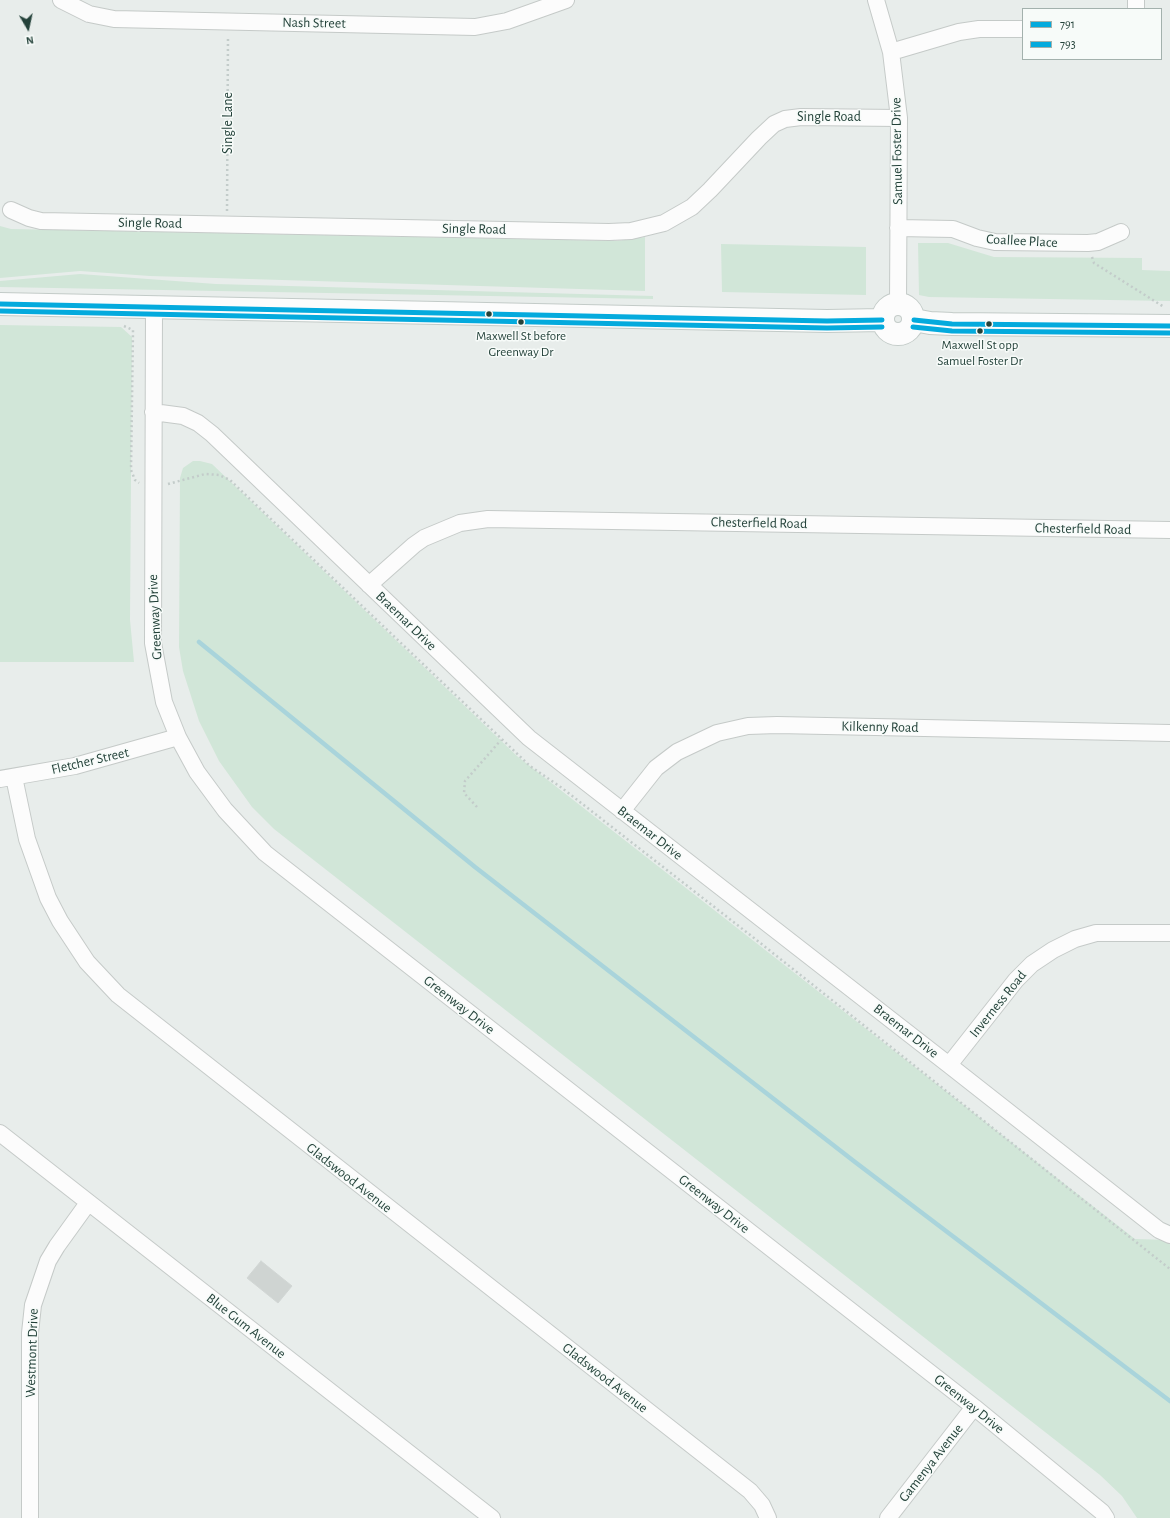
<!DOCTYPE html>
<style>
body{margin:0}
#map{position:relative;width:1170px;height:1518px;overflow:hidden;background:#e8edeb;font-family:"Alegreya Sans",sans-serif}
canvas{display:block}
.legend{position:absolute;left:1022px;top:8px;width:140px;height:52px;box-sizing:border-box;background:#f7fbf9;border:1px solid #a3b1ad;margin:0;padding:5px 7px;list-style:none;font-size:12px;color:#24423a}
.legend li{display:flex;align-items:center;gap:8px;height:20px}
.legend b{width:20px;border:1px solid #a3b1ad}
.north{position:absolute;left:8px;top:8px;width:40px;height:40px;-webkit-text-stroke:3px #f7fbf9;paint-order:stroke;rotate:171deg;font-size:11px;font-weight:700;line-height:16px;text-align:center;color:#24423a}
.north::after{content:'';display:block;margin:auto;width:14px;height:18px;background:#24423a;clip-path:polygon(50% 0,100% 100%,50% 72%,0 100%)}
</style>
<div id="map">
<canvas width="1170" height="1518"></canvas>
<ul class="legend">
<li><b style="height:5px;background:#04aadd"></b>791</li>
<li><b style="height:5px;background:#04aadd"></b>793</li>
</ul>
<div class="north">N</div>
</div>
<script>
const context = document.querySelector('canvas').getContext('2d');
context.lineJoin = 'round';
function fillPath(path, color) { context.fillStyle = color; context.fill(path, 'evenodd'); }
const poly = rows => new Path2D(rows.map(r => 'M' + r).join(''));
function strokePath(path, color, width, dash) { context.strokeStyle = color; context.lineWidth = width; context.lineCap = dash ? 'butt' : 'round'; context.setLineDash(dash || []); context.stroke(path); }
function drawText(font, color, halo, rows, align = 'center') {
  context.font = font + ' "Alegreya Sans",sans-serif'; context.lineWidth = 3; context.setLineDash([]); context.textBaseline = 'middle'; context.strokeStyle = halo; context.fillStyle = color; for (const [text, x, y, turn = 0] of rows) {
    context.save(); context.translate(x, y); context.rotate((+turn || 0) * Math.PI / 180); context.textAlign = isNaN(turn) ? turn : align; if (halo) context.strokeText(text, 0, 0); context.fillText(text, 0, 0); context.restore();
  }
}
fillPath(poly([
 [0,226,11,229,617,241,645,237,645,291,150,276,80,271,0,278],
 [918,243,948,243,994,257,1142,258,1142,270,1170,271,1170,301,929,297,919,295],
 [721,244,866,247,866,295,722,292],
 [80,274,216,284,653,296,653,299,0,287,0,281],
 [0,325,121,327,132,337,130,620,134,662,0,662],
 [193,461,200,461,212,464,517,756,1135,1239,1170,1240,1170,1518,1137,1518,1122,1496,1100,1475,274,829,252,807,219,761,199,721,183,671,179,647,180,478,183,468]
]), '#d1e6d8');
strokePath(poly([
 [199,642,475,867,855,1162,1170,1401]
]), '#a9d4db', 4.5);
const building = poly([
 [261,1261,292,1286,278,1303,247,1278,261,1261]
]);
fillPath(building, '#cfd4d2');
strokePath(building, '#d1d6d4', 1);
const minor = poly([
 [61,0,89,14,114,19,475,27,507,21,566,0],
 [876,0,891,52,899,118,898,304],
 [1136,9,1136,0],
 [891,52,959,32,979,29,1023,29],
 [11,210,29,218,41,221,609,232,631,231,664,223,692,207,710,190,759,138,774,124,785,119,801,117,899,118],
 [898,228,953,229,977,238,995,242,1088,243,1098,242,1121,232],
 [154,307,153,643,164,702,178,737,197,772,225,810,265,853,974,1407,1102,1512,1106,1518],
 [153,412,183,416,198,423,212,434,529,738,949,1065,1159,1230,1170,1235],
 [369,585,414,545,424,538,460,523,488,519,1170,530],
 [14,777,27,839,48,898,60,921,87,962,118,995,750,1491,762,1505,768,1518],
 [0,779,75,766,178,737],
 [622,811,656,768,677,752,717,733,748,726,777,725,1170,733],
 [949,1065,1016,980,1032,964,1053,950,1075,939,1096,933,1170,933],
 [0,1133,492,1518],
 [30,1518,30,1333,33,1305,48,1261,57,1246,88,1203],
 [888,1518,974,1407]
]);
const secondary = poly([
 '883 319a15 15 0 1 1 30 0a15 15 0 1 1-30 0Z',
 [0,304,827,321,882,320],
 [914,320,930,323,952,324,1170,326]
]);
strokePath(minor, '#c5cac8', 18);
strokePath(secondary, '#c3cbc8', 24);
strokePath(poly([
 [227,211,228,36],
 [1092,257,1094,263,1164,307],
 [124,326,133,330,131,470,135,480,139,483],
 [168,484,205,474,219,475,230,480,530,766,562,788,754,938,1170,1269],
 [477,807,464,793,465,781,501,740]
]), '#c3ccca', 2.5, [2, 3]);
strokePath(minor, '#fcfcfc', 16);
strokePath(secondary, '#fcfcfc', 22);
strokePath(poly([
 [0,304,827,321,882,320],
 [914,320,952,324,1170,326]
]), '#04aadd', 5);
strokePath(poly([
 [0,311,827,328,882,327],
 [913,327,952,331,1170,333]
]), '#04aadd', 5);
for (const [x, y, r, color] of [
 [489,314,3.5,"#24423a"],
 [521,322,3.5,"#24423a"],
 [989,324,3.5,"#24423a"],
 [980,331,3.5,"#24423a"]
]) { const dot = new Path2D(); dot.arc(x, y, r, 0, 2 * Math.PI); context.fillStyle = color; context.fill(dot); strokePath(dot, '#f7fbf9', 1.5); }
drawText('13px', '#24423a', '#f7fbf9', [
 ["Maxwell St before",521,336],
 ["Greenway Dr",521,352],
 ["Maxwell St opp",980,345],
 ["Samuel Foster Dr",980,361]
]);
drawText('14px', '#24423a', '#f7fbf9', [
 ["Nash Street",314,23,1],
 ["Single Road",829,117],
 ["Single Lane",228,123,-90],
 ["Samuel Foster Drive",897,151,-91],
 ["Single Road",150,223,1],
 ["Single Road",474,229,1],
 ["Coallee Place",1022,241,3],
 ["Chesterfield Road",759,523,1],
 ["Chesterfield Road",1083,529,1],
 ["Greenway Drive",155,617,-93],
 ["Braemar Drive",406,621,44],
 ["Kilkenny Road",880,727,1],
 ["Fletcher Street",90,761,-13],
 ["Braemar Drive",650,833,38],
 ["Inverness Road",998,1004,-51],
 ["Greenway Drive",459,1005,38],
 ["Braemar Drive",906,1031,38],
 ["Gladswood Avenue",349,1178,38],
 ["Greenway Drive",714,1204,38],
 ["Blue Gum Avenue",246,1326,38],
 ["Westmont Drive",32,1353,-88],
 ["Gladswood Avenue",605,1378,38],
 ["Greenway Drive",969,1404,39],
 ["Gamenya Avenue",931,1463,-52]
]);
</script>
